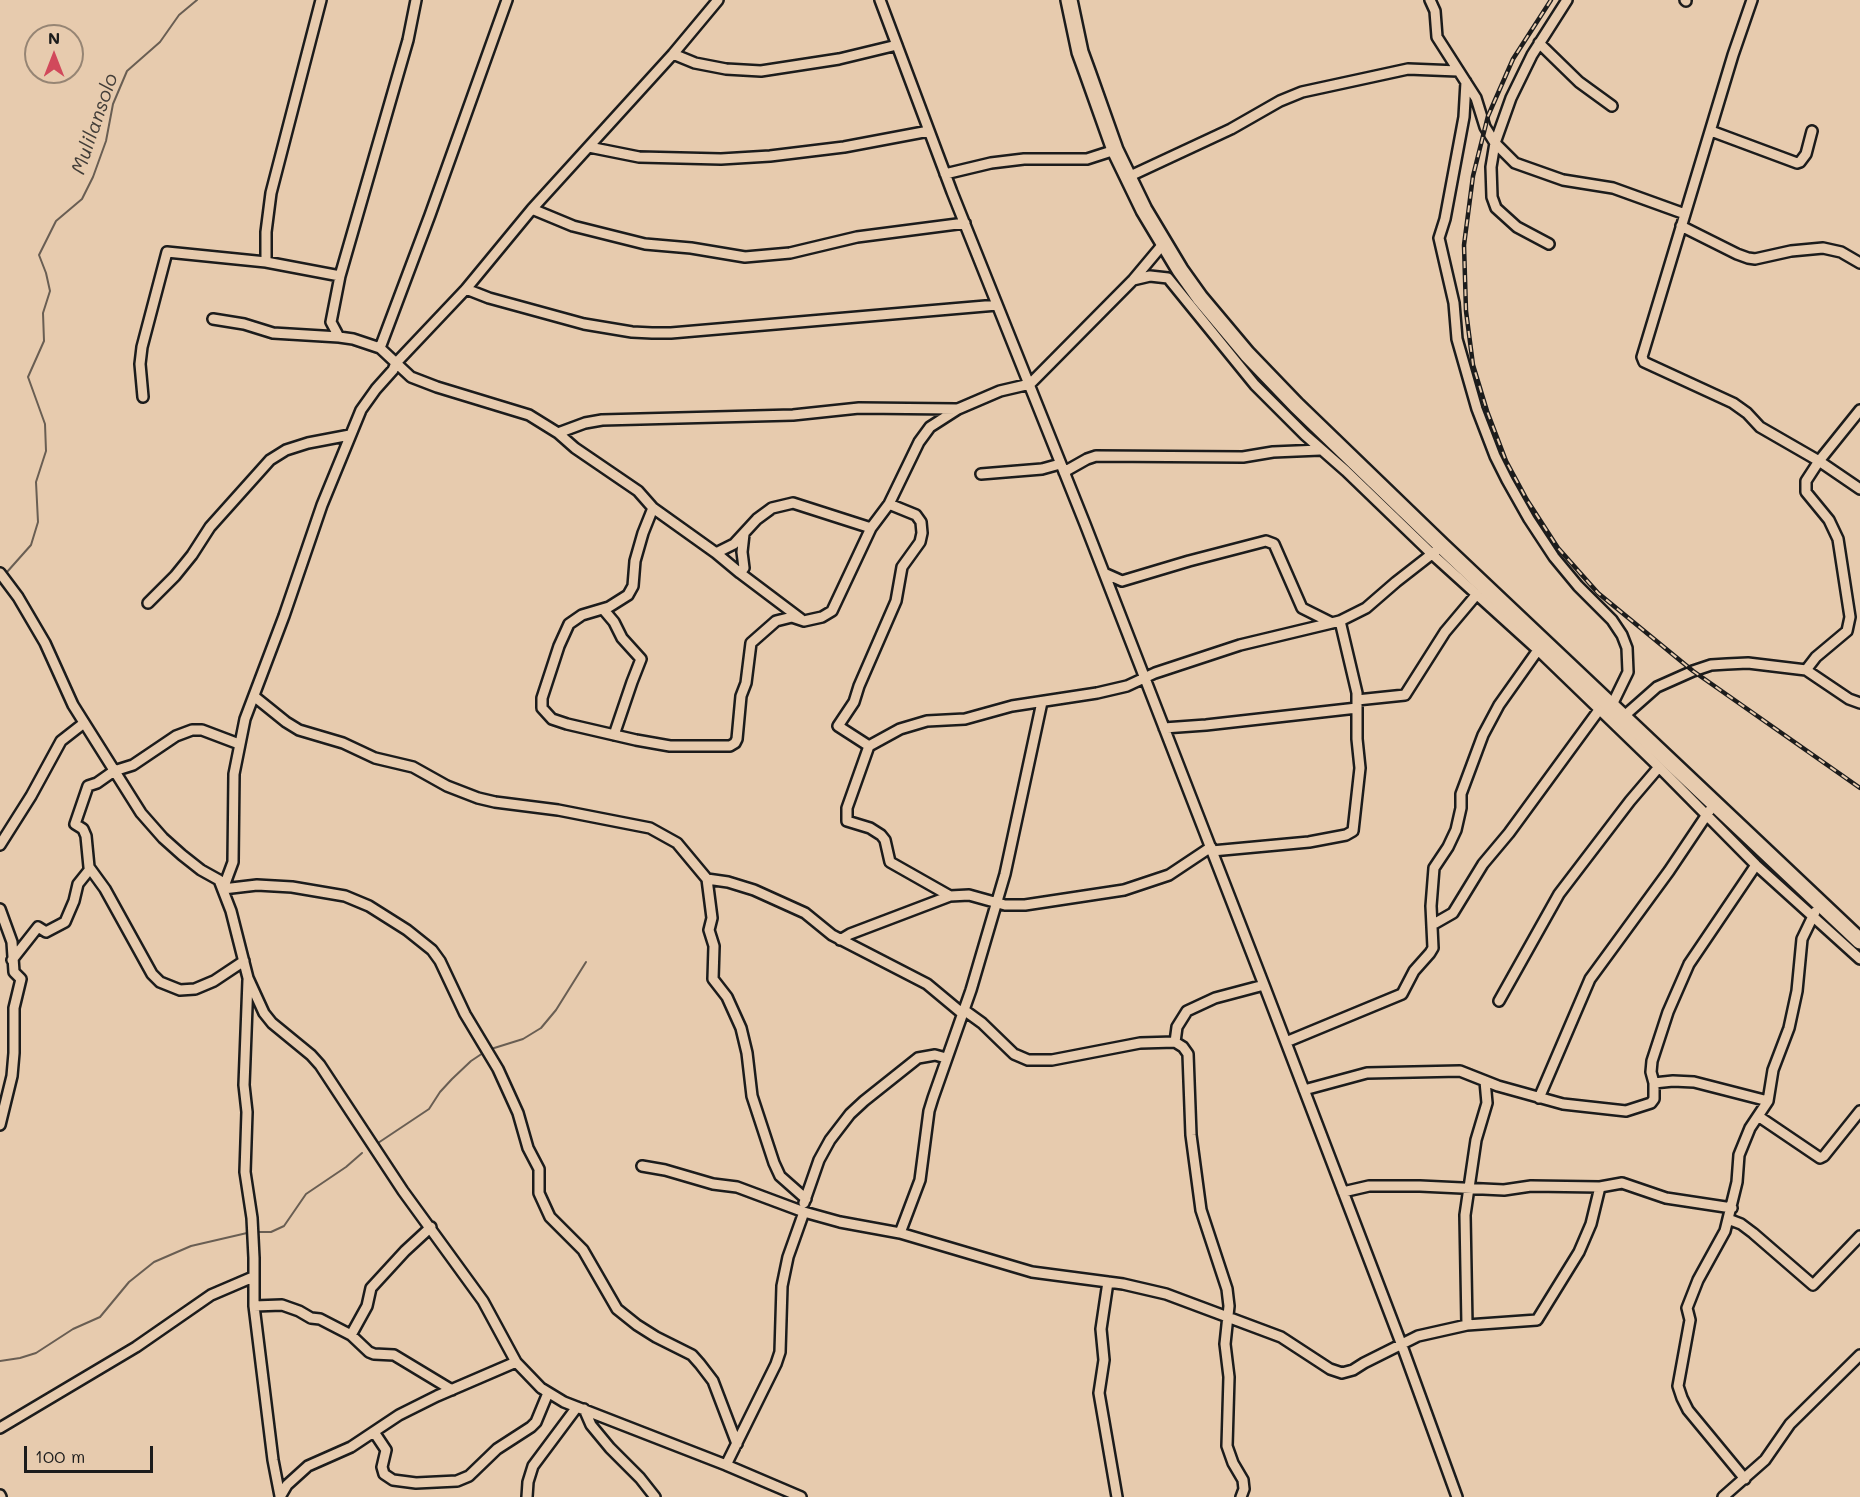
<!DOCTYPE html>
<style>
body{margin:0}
#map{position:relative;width:1860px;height:1497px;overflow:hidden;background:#e7cbae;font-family:Mali,sans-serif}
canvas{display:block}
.north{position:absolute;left:24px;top:24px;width:60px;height:60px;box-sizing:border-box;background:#e7cbae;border:2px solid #968574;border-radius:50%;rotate:0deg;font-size:16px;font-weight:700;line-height:24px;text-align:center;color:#1c1c1c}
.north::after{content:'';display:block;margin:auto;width:21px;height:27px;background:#d1495b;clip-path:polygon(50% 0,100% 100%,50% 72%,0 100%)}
.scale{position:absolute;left:24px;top:1446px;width:129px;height:27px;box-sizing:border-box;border:3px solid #1c1c1c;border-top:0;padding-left:8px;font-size:18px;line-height:21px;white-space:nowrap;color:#1c1c1c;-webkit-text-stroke:4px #e7cbae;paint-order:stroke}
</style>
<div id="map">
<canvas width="1860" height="1497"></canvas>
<div class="north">N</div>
<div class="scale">100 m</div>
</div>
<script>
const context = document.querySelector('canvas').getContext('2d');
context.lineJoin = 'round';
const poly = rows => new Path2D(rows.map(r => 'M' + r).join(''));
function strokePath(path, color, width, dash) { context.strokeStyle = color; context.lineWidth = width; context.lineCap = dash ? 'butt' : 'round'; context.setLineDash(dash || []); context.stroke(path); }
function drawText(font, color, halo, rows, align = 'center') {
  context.font = font + ' Mali,sans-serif'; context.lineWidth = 4.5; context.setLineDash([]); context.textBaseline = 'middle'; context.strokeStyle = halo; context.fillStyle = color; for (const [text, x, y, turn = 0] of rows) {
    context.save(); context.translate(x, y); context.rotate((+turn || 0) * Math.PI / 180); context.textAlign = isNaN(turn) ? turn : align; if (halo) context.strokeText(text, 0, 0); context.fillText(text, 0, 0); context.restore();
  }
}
strokePath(poly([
 [7,572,31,545,38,522,36,482,46,451,45,424,28,377,44,341,43,313,50,291,46,273,39,255,56,221,82,199,93,177,106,141,113,104,127,71,160,42,179,15,197,0],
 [491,1049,523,1039,541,1028,556,1010,586,962],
 [378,1143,429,1109,440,1092,452,1079,471,1061,483,1053],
 [257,1232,271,1232,284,1226,306,1194,346,1167,362,1153],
 [0,1361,20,1358,36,1353,73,1329,100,1317,129,1282,154,1262,191,1246,247,1233]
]), '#695e53', 2);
const street = poly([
 [880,0,952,192,1085,524,1264,985,1401,1343,1457,1497],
 [1430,0,1435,11,1437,37,1476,98,1485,127,1495,143,1515,163,1563,180,1613,188,1685,214],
 [1685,0,1686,1],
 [1752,0,1733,55,1642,357,1644,362,1733,403,1747,413,1760,427,1819,461,1806,481,1806,492,1829,520,1838,539,1850,617,1847,631,1816,657,1806,670],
 [1539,43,1579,82,1612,106],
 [673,54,695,63,726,69,761,71,839,59,897,45],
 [1466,82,1464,117,1445,219,1439,238,1454,303,1457,339,1477,409,1495,456,1507,480,1529,519,1554,557,1578,586,1612,620,1622,635,1627,648,1628,672,1611,707],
 [1711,131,1797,163,1800,162,1806,154,1812,131],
 [589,147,639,157,721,159,770,156,844,147,929,131],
 [945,174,991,163,1024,159,1087,159,1115,150],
 [1128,177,1231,129,1280,101,1302,92,1408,69,1458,71],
 [532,209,573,226,645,244,691,248,745,257,790,253,857,237,965,223],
 [1681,226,1737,254,1748,258,1755,259,1791,251,1823,248,1841,252,1860,263],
 [1549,244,1517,227,1496,208,1492,197,1491,167,1495,143,1511,98,1532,55,1567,0],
 [266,262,266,232,271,193,321,0],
 [340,276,408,40,416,0],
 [1133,280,1150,276,1168,278,1255,385,1305,435,1346,471,1432,554,1538,650,1659,767,1756,865,1860,959],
 [466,289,489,298,584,324,632,332,652,333,671,333,997,305],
 [213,319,244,324,273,333,339,337],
 [380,348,430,215,507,0],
 [143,397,140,364,142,347,167,252,266,262,340,276,331,322,339,337,353,339,380,348,411,377,437,387,529,415,558,433,585,423,602,420,793,415,859,408,956,409],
 [1860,410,1819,461,1860,489],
 [558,433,575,448,638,491,653,508,716,553,740,573,801,619],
 [1064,472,1087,459,1096,456,1243,457,1273,452,1320,450],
 [981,474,1042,469,1060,464],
 [653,508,643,533,635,561,633,586,628,595,609,607,582,615,569,624,559,646,542,698,542,708,552,719,567,724,636,740,670,746,730,746,735,743,737,739,741,696,746,683,751,643,776,621,792,617,804,621,822,617,832,611,871,528,889,504,919,442,930,427,958,409,1000,391,1030,384,1133,280,1164,243],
 [716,553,734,544,757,519,772,508,793,503,871,528],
 [0,573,18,597,45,643,73,705,141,813,163,838,182,855,201,870,219,880,231,911,248,978,264,1013,272,1023,311,1055,320,1065,403,1191,483,1301,516,1362,541,1388,564,1402,726,1465,801,1497],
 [740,573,744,568,742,552,744,534],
 [1104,573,1122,581,1189,561,1266,541,1274,544,1302,608,1332,623],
 [148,603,175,576,192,555,210,527,270,460,286,450,308,443,350,435],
 [603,609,614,622,622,638,641,659,632,682,614,735],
 [255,697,286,722,299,730,343,743,375,758,413,767,447,786,478,798,495,802,558,810,650,828,677,843,707,879,728,882,754,890,805,913,832,935,927,984,963,1014],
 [1357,700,1405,695,1445,632,1477,594],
 [1623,717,1657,687,1693,671,1711,665,1727,664,1748,663,1806,670,1849,699,1860,703],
 [1164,728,1206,725,1357,708],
 [239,744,202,730,192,730,176,736,133,765,114,771,97,783,88,786,75,824,83,829,86,836,89,867,105,889,152,974,160,982,180,990,195,989,214,981,244,961],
 [869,746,838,726,854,702,859,686,896,601,902,567,920,542,922,533,921,522,916,515,889,504],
 [0,845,31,796,61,741,84,723],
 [1212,851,1309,842,1346,835,1353,831,1360,768,1357,739,1357,693,1340,621],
 [1756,865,1689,964,1668,1012,1652,1061,1651,1072,1654,1083,1673,1081,1694,1082,1768,1101],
 [707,879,712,918,709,930,714,946,713,979,727,997,741,1028,747,1053,752,1096,774,1163,780,1176,806,1199],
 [223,889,233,862,234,774,245,719,284,616,322,505,361,410,376,389,393,370,396,363,466,289,532,209,673,54,718,0],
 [223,889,257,885,292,887,345,896,369,906,407,930,432,950,440,961,465,1014,498,1069,518,1113,528,1148,539,1169,539,1193,550,1217,583,1250,617,1309,637,1325,656,1337,692,1355,700,1364,713,1381,737,1444],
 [950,896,890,862,885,840,881,835,870,828,847,821,847,808,869,746,900,729,927,721,965,719,1012,706,1097,693,1127,686,1155,673,1240,645,1340,621,1366,608,1396,582,1437,550],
 [0,909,12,942,14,972,21,979,14,1008,14,1053,12,1076,0,1125],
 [1432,925,1453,913,1483,864,1509,833,1599,710],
 [840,940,850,934,950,896,969,895,1005,905,1025,905,1124,890,1169,875,1211,847],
 [12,960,38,927,46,932,65,922,74,901,78,884,90,869],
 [248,980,244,1085,247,1112,245,1172,252,1218,254,1258,254,1306,273,1460,280,1496],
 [1499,1001,1559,894,1630,801,1659,767],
 [964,1010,982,1023,1014,1054,1028,1060,1052,1060,1140,1043,1175,1042,1177,1027,1187,1011,1215,998,1264,985],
 [1175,1042,1183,1047,1188,1054,1191,1135,1201,1210,1227,1289,1229,1306,1225,1344,1229,1377,1227,1446,1233,1463,1243,1480,1244,1489,1241,1497],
 [1286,1042,1402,994,1414,971,1430,953,1433,948,1431,906,1434,868,1448,847,1456,830,1461,808,1461,794,1483,735,1499,705,1538,650],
 [1304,1090,1367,1073,1460,1071,1498,1086,1563,1104,1626,1111,1651,1103,1654,1099,1654,1083],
 [1539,1098,1590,979,1669,871,1710,810],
 [1758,1116,1820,1158,1824,1156,1860,1111],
 [642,1166,665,1170,713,1184,737,1187,804,1212,840,1222,900,1233,1032,1272,1123,1284,1166,1294,1281,1337,1330,1369,1342,1373,1353,1370,1364,1363,1418,1336,1467,1325,1537,1320,1579,1252,1591,1224,1600,1187],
 [1343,1192,1369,1186,1420,1186,1504,1190,1531,1186,1600,1187,1622,1183,1666,1198,1732,1208],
 [804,1203,819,1160,830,1140,850,1114,864,1101,918,1058,935,1055,946,1058],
 [1728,1219,1741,1224,1753,1233,1813,1285,1860,1236],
 [900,1233,920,1180,929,1111,933,1098,971,990,1005,874,1042,702],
 [1108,1282,1101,1329,1104,1360,1099,1393,1117,1497],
 [254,1306,282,1305,299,1311,311,1318,320,1319,351,1335,369,1352,374,1354,394,1355,452,1390],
 [1467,1325,1465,1215,1476,1140,1487,1103,1485,1081],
 [351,1335,367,1306,371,1288,405,1251,431,1227],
 [584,1409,591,1425,610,1448,640,1478,655,1497],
 [0,1428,136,1347,211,1295,253,1277],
 [374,1432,386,1450,382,1467,384,1474,393,1480,416,1483,457,1481,469,1476,497,1449,531,1427,536,1422,548,1393],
 [726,1465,776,1364,780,1352,782,1286,788,1257,804,1212],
 [1745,1479,1688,1410,1682,1398,1678,1386,1690,1320,1687,1308,1698,1280,1725,1231,1737,1182,1739,1155,1750,1128,1768,1101,1773,1070,1789,1028,1797,991,1802,939,1815,912],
 [0,1495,1,1497],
 [280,1497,287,1485,308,1466,351,1447,399,1415,437,1396,516,1362],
 [527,1497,528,1482,533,1466,577,1407],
 [1723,1497,1765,1460,1790,1424,1860,1355]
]);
const primary = poly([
 [1069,0,1080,52,1088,74,1115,150,1144,210,1180,270,1200,298,1247,354,1296,405,1442,546,1860,941]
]);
strokePath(street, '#1c1c1c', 14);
strokePath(primary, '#1c1c1c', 20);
strokePath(street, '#e7cbae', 9);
strokePath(primary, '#e7cbae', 15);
const rail = poly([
 [1551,0,1513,59,1488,116,1473,176,1464,245,1466,311,1473,365,1487,411,1506,461,1527,500,1558,548,1598,593,1693,671,1860,788]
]);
strokePath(rail, '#1c1c1c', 4.5);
strokePath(rail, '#e7cbae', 2, [7]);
drawText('italic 20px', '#423d38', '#e7cbae', [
 ["Mulilansolo",95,124,-71]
]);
</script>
